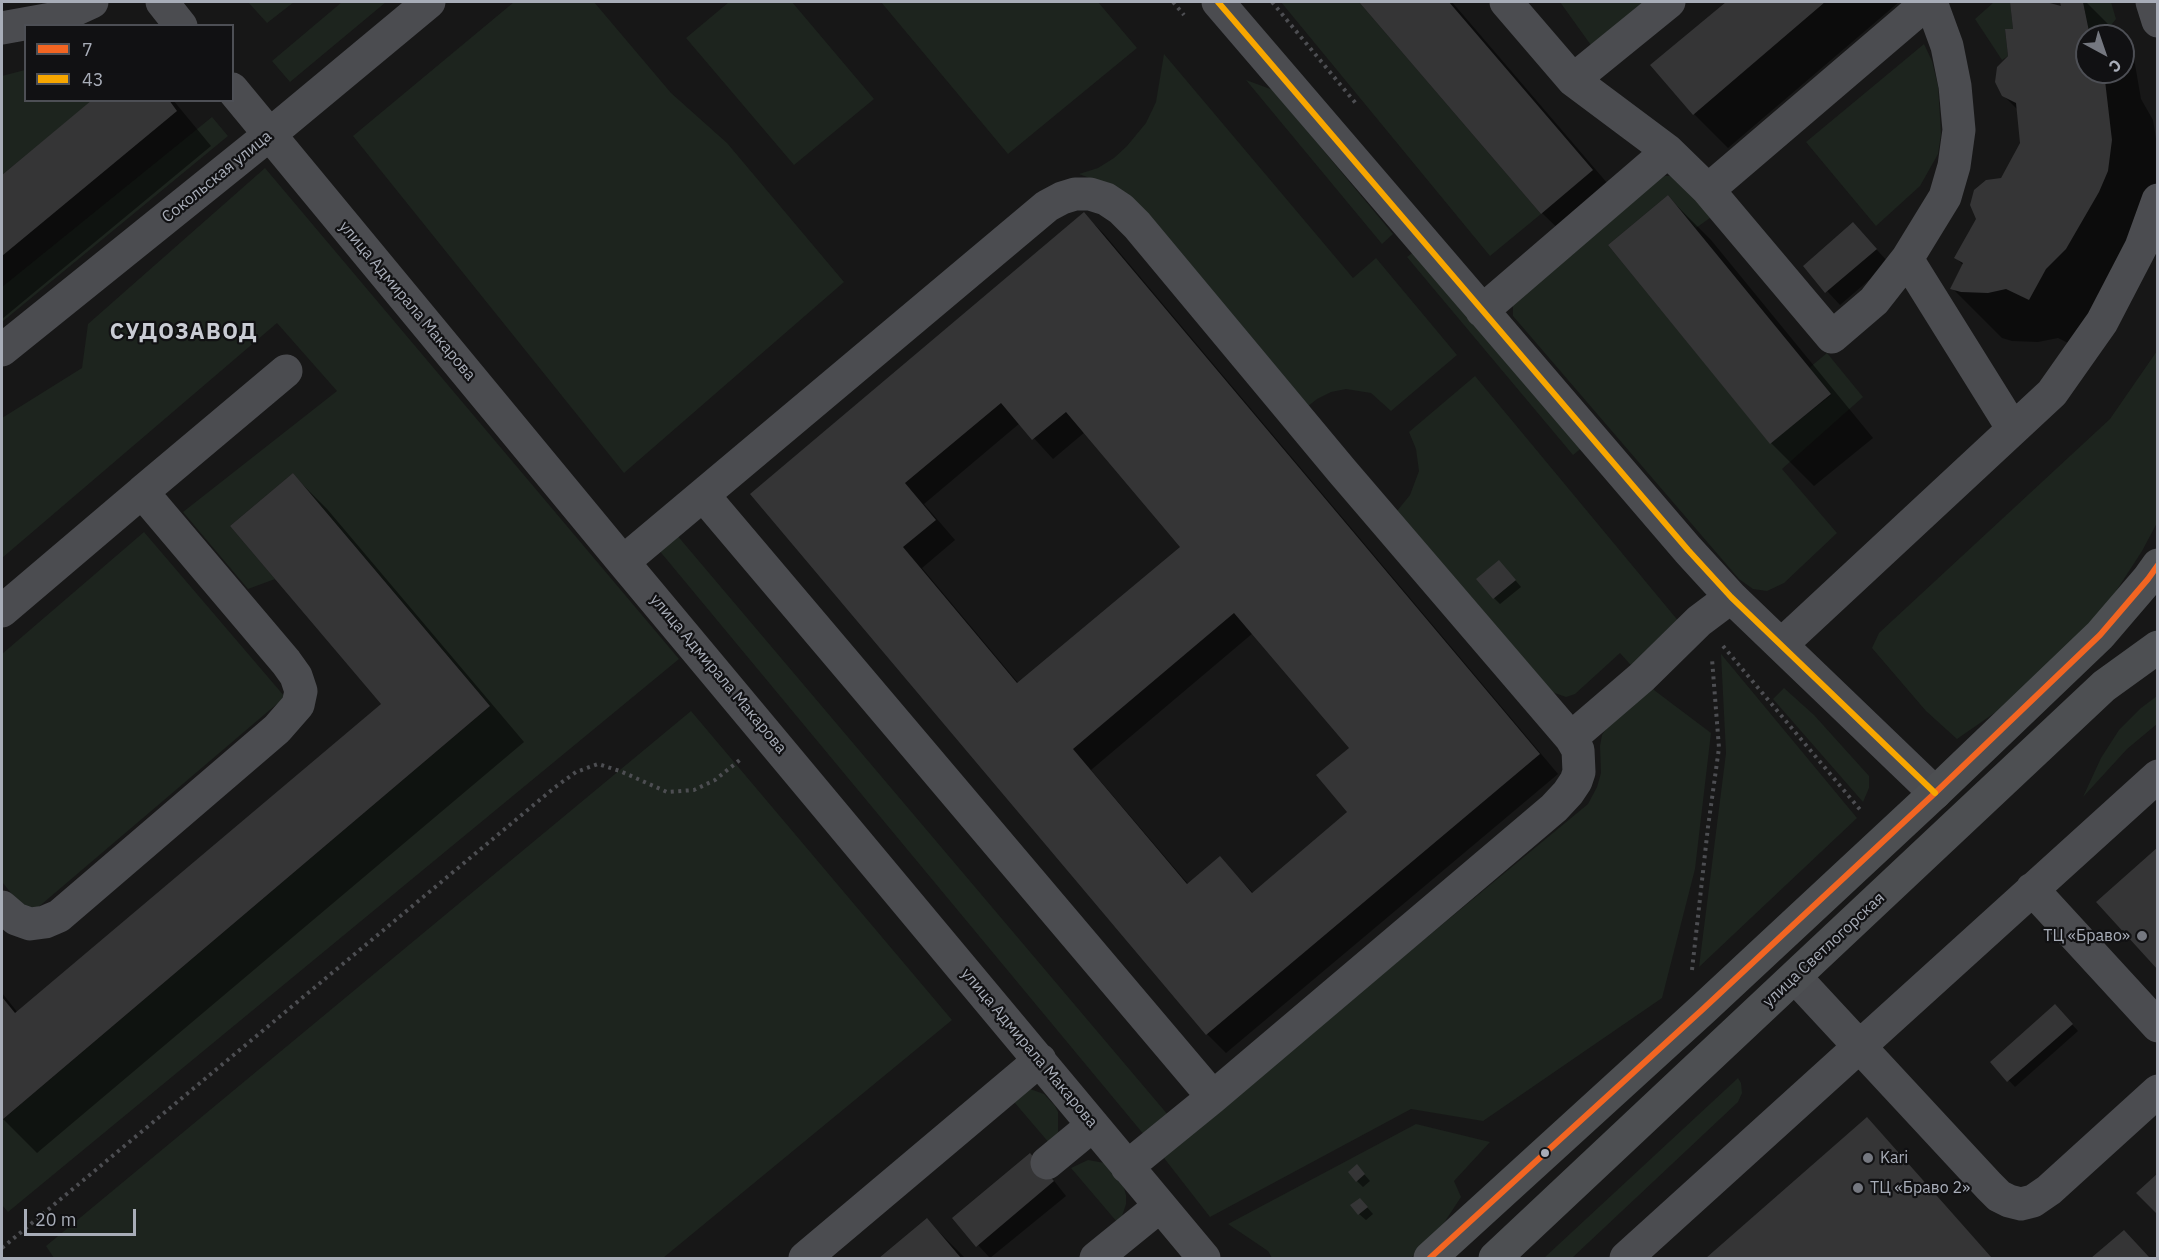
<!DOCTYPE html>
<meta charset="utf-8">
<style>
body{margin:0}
#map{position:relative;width:2159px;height:1260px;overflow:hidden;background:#171717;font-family:"IBM Plex Sans",sans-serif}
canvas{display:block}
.frame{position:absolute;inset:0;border:3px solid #a8adb8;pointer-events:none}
.legend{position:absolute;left:24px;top:24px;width:210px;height:78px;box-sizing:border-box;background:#111113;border:2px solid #4d4f55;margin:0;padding:8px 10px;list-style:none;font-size:18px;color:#a8adb8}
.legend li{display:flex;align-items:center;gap:12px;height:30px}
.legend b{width:30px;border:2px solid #4d4f55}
.north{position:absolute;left:2075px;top:24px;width:60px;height:60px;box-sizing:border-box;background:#111113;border:2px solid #4d4f55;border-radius:50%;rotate:140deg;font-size:16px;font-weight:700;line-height:24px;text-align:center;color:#a8adb8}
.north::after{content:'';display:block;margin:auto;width:21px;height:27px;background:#757880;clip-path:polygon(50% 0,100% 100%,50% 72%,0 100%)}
.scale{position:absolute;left:24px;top:1209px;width:112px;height:27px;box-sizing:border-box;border:3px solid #a8adb8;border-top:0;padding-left:8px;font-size:18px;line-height:21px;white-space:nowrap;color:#a8adb8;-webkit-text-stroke:4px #111113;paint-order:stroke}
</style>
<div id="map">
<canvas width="2159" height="1260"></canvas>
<div class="frame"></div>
<ul class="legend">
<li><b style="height:8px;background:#f26522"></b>7</li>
<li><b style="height:8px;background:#f7a600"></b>43</li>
</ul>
<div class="north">С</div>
<div class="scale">20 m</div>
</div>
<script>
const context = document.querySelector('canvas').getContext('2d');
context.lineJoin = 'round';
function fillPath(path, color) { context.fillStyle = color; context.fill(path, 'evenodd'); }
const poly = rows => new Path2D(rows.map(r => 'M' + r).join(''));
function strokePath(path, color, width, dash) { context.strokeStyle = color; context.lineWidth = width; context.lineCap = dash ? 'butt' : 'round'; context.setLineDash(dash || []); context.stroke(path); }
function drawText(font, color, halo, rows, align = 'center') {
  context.font = font + ' "IBM Plex Sans",sans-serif'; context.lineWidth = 4.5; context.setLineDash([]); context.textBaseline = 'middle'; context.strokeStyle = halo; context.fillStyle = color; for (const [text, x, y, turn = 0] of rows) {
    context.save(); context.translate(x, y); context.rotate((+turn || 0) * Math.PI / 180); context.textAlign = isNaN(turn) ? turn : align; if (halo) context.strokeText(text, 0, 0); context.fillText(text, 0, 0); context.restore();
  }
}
fillPath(poly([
 [248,2,294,2,267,23],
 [342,2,386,2,290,82,272,61],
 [514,2,594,2,671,93,727,143,844,282,624,473,353,136],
 [729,2,792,2,874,99,794,165,686,38],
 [881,2,1098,2,1137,48,1008,154],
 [1281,2,1359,2,1541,214,1490,256],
 [1560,2,1651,2,1593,48],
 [1994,2,2010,2,2013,29,2005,30,2008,56,2002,60,1975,19],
 [2083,2,2111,2,2116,19,2102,36,2090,36],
 [1924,44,1932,61,1938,86,1941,134,1938,154,1920,186,1876,226,1806,142],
 [1164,54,1353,278,1376,258,1457,355,1391,411,1371,393,1346,389,1331,392,1317,399,1302,411,1095,180,1079,174,1098,168,1114,158,1127,146,1146,123,1156,102],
 [25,70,26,100,92,101,2,175,2,76],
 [1246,80,1273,90,1393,234,1382,244],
 [212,117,228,136,2,322,2,287],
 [265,168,679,659,8,1212,2,1205,2,1120,490,706,293,473,230,526,275,579,248,589,183,512,337,391,277,323,2,558,2,418,82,368,88,324],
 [1665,176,1675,176,1714,215,1696,228,1668,195,1608,245,1770,443,1831,395,1809,368,1827,353,1863,397,1782,469,1837,533,1784,583,1767,591,1753,589,1739,579,1513,316,1513,303,1656,180],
 [1419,248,1584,446,1573,455,1407,257],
 [2157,351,2157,523,2142,551,2098,619,2019,696,1957,739,1926,711,1872,648,1879,633,2110,419],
 [1475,376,1685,629,1637,672,1620,653,1575,694,1566,697,1552,692,1393,516,1410,495,1419,471,1416,449,1409,432],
 [144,532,285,697,29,915,2,882,2,654],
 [676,534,1174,1122,1150,1142,658,549],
 [1721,654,1857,818,1699,967,1726,753],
 [1650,687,1711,733,1695,869,1662,998,1483,1121,1411,1109,1210,1217,1164,1158,1190,1133,1588,804,1597,787,1601,773,1600,746,1602,735,1609,724],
 [1784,688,1814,715,1869,776,1869,788,1863,802,1773,699],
 [2157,696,2157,724,2127,749,2083,797,2101,758,2119,730,2141,708],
 [691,711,952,1020,663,1258,54,1258,46,1246],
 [1738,1078,1741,1083,1742,1093,1738,1102,1572,1258,1544,1258],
 [1030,1089,1044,1094,1055,1106,1058,1112,1058,1132,1050,1144,1009,1096],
 [1416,1124,1490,1142,1454,1181,1461,1197,1442,1226,1411,1258,1272,1258,1268,1251,1228,1224],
 [1088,1160,1105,1163,1123,1185,1126,1195,1126,1204,1121,1219,1117,1222,1071,1168]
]), '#1d241e');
fillPath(poly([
 [1361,2,1452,2,1626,205,1577,247,1542,213],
 [1728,2,1899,2,1728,148,1694,114,1652,65],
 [2011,2,2038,2,2062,8,2062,2,2086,2,2120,36,2087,36,2087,72,2123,72,2123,39,2132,47,2141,99,2153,120,2155,132,2158,152,2158,218,2080,349,2058,338,2038,342,2012,341,2002,338,1952,288,1964,266,1956,258,2021,143,2018,110,2003,95,2015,30],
 [94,100,173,100,211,146,2,319,2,177],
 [1668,197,1711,240,1873,438,1814,486,1771,443],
 [1084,214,1104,234,1558,774,1226,1053,1207,1034,752,494],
 [1020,423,1053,459,1085,432,1182,547,1019,684,922,568,955,540,924,504],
 [1253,633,1351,748,1349,812,1253,893,1220,858,1189,885,1091,770],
 [1866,238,1889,263,1840,305,1805,267],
 [293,475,327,509,524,742,37,1153,2,1118,2,993,18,1013,383,705],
 [1505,568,1521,587,1500,604,1494,598],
 [2061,1012,2078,1031,2015,1087,1992,1062],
 [1867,1119,1992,1258,1709,1258],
 [1044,1168,1066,1196,990,1258,954,1219],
 [1363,1173,1370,1181,1363,1187,1357,1181],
 [1366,1206,1373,1214,1366,1220,1359,1214],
 [927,1220,965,1258,881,1258],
 [2124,1232,2150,1258,2093,1258]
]), '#0007');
fillPath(poly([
 [1359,2,1449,2,1593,170,1541,214],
 [1726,2,1825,2,1693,115,1650,65],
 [2010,2,2046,2,2061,6,2060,2,2083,2,2090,36,2087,36,2087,72,2104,72,2112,140,2108,171,2099,192,2066,249,2046,269,2029,300,2006,289,1988,293,1961,292,1950,289,1963,263,1954,258,1976,219,1970,205,1974,190,1986,180,2001,178,2020,143,2016,103,2002,96,1995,82,1997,67,2008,56,2005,29,2013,29],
 [92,100,169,100,177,111,2,256,2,175],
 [1668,195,1831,394,1770,444,1608,245],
 [1084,212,1540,754,1206,1035,750,494],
 [1001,403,1032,440,1066,412,1180,547,1017,683,903,547,936,520,905,483],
 [1234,613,1349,748,1316,775,1347,812,1252,893,1220,856,1187,884,1073,749],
 [1853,222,1877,249,1825,293,1803,266],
 [293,473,490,706,2,1120,2,997,15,1013,381,704,230,526],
 [1499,560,1516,580,1493,599,1476,579],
 [2158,847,2158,970,2096,902],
 [2055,1004,2073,1024,2007,1082,1990,1062],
 [1867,1117,1992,1258,1706,1258],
 [1030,1153,1054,1181,976,1247,952,1218],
 [1357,1164,1365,1174,1356,1182,1348,1172],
 [2158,1173,2158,1215,2136,1193],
 [1360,1198,1368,1207,1358,1215,1350,1205],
 [927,1218,961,1258,879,1258],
 [2124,1230,2150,1258,2091,1258]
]), '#353536');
strokePath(poly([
 [1173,2,1184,15],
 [1272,2,1358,106],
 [1723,646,1862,812],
 [1692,970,1708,827,1719,748,1712,659],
 [2,1248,554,788,576,772,598,764,620,771,667,792,694,790,715,780,741,759]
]), '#4d4e52', 4, [3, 4.5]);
strokePath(poly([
 [162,2,181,26],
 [1218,2,1688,550,1731,597,1935,793],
 [1506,2,1573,80,1668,151,1708,190,1832,337,1874,301,1907,259,1945,197,1954,166,1959,130,1955,86,1947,46,1931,2],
 [2152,2,2158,21],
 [2,28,57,18,92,2],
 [1573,80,1669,2],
 [232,89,623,562,1204,1258],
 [1708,190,1928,2],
 [1907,259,2013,429],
 [1482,311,1668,151],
 [2,350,269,135,429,2],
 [142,492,286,371],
 [623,562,1047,206,1062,198,1075,194,1090,194,1106,199,1121,209,1137,225,1342,471,1571,738,1578,750,1579,772,1576,781,1568,793,1554,808,1213,1097,703,495],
 [2,611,142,492,286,662,296,676,301,691,298,705,277,729,59,916,45,922,30,924,16,919,2,907],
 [1781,645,2052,393,2102,322,2141,247,2158,200],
 [1571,738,1642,677,1699,621,1731,597],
 [2032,889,2158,1026],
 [1795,977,1989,1186,1999,1196,2009,1201,2021,1204,2033,1201,2049,1190,2158,1091],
 [1047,1163,1093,1125],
 [1127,1167,1213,1097],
 [805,1258,1040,1060],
 [1096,1258,1160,1206],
 [1626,1258,2158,776]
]), '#4b4c50', 33);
strokePath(poly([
 [1430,1258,1703,1009,1935,793,2100,635,2148,579,2158,565],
 [1495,1258,2104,686,2158,647]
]), '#4d4f52', 33);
strokePath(poly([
 [1430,1258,1703,1009,1935,793,2100,635,2148,579,2158,565]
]), '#f26522', 6);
strokePath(poly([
 [1218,2,1688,550,1731,597,1935,793]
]), '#f7a600', 6);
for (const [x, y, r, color] of [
 [2142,936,6,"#757880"],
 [1545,1153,5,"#a8adb8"],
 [1868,1158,6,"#757880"],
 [1858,1188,6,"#757880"]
]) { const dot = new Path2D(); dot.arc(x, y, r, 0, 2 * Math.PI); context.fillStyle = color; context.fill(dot); strokePath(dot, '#111113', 2); }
drawText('16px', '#a8adb8', '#111113', [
 ["Сокольская улица",217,177,-39],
 ["улица Адмирала Макарова",407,301,50],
 ["улица Адмирала Макарова",718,674,50],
 ["улица Светлогорская",1824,950,-43],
 ["улица Адмирала Макарова",1029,1048,50]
]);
drawText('16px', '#a8adb8', '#111113', [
 ["ТЦ «Браво»",2130,936,"right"],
 ["Kari",1880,1158],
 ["ТЦ «Браво 2»",1870,1188]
], 'left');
context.letterSpacing = '1.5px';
drawText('bold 22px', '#c9ccd4', '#111113', [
 ["СУДОЗАВОД",184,333]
]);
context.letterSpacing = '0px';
</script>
